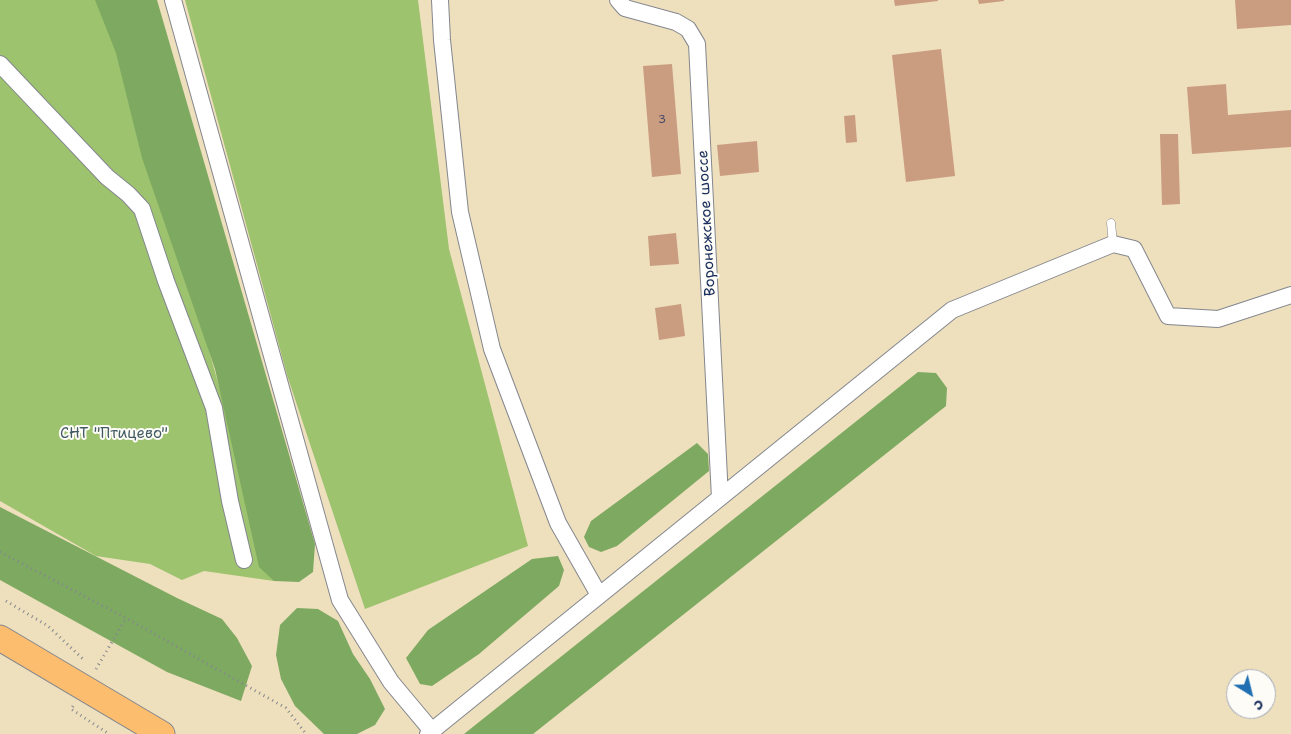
<!DOCTYPE html>
<meta charset="utf-8">
<style>
body{margin:0}
#map{position:relative;width:1291px;height:734px;overflow:hidden;background:#eedfbd;font-family:"Shantell Sans",sans-serif}
canvas{display:block}
.north{position:absolute;left:1226px;top:669px;width:50px;height:50px;box-sizing:border-box;background:#fdfcf7;border:1px solid #a3aaba;border-radius:50%;rotate:144deg;font-size:14px;font-weight:700;line-height:20px;text-align:center;color:#1b2f5e}
.north::after{content:'';display:block;margin:auto;width:18px;height:22px;background:#1f6fb2;clip-path:polygon(50% 0,100% 100%,50% 72%,0 100%)}
</style>
<div id="map">
<canvas width="1291" height="734"></canvas>
<div class="north">С</div>
</div>
<script>
const context = document.querySelector('canvas').getContext('2d');
context.lineJoin = 'round';
function fillPath(path, color) { context.fillStyle = color; context.fill(path, 'evenodd'); }
const poly = rows => new Path2D(rows.map(r => 'M' + r).join(''));
function strokePath(path, color, width, dash) { context.strokeStyle = color; context.lineWidth = width; context.lineCap = dash ? 'butt' : 'round'; context.setLineDash(dash || []); context.stroke(path); }
function drawText(font, color, halo, rows, align = 'center') {
  context.font = font + ' "Shantell Sans",sans-serif'; context.lineWidth = 4; context.setLineDash([]); context.textBaseline = 'middle'; context.strokeStyle = halo; context.fillStyle = color; for (const [text, x, y, turn = 0] of rows) {
    context.save(); context.translate(x, y); context.rotate((+turn || 0) * Math.PI / 180); context.textAlign = isNaN(turn) ? turn : align; if (halo) context.strokeText(text, 0, 0); context.fillText(text, 0, 0); context.restore();
  }
}
fillPath(poly([
 [0,0,110,0,274,581,204,571,182,580,150,564,96,556,0,501],
 [185,0,418,0,449,249,528,546,365,609,287,375]
]), '#9dc36e');
fillPath(poly([
 [95,0,157,0,315,544,313,572,299,582,274,581,259,567,215,369,142,158,116,53],
 [918,372,936,373,947,388,946,406,533,734,464,734],
 [697,443,708,454,709,471,617,546,601,552,589,547,584,537,591,521],
 [0,507,177,598,222,619,237,638,252,666,241,701,167,672,0,580],
 [558,556,564,570,559,586,479,654,432,686,420,684,406,658,428,630,532,559],
 [297,608,318,609,338,621,353,654,370,679,385,709,375,725,357,734,324,734,295,706,281,679,276,655,280,625]
]), '#7ea961');
fillPath(poly([
 [894,0,938,0,938,1,895,6],
 [978,0,1004,0,1004,1,979,4],
 [1235,0,1291,0,1291,25,1237,29],
 [941,49,955,176,906,182,892,55],
 [672,64,681,174,652,177,643,66],
 [1226,84,1228,115,1291,110,1291,147,1192,154,1187,87],
 [855,115,857,142,846,143,844,116],
 [1160,134,1178,134,1180,204,1162,205],
 [757,141,759,172,720,176,717,145],
 [676,233,679,264,650,266,648,236],
 [681,304,685,336,659,340,655,308]
]), '#ca9d80');
const lane = poly([
 [1111,223,1113,244]
]);
const street = poly([
 [173,0,340,600,391,682,432,731],
 [440,0,442,40,460,212,492,349,558,523,599,595],
 [618,0,625,8,676,22,688,29,697,44,720,498],
 [0,64,107,177,128,194,142,209,166,281,214,408,230,501,244,560],
 [428,734,952,310,1113,244,1134,249,1168,316,1218,319,1291,295]
]);
const primary = poly([
 [0,638,162,734]
]);
strokePath(lane, '#84878e', 9);
strokePath(street, '#84878e', 18);
strokePath(primary, '#84878e', 27);
strokePath(poly([
 [0,552,126,618,286,708,306,734],
 [6,601,48,626,83,659],
 [96,669,126,618],
 [73,706,71,709,109,734]
]), '#84878e', 3, [1, 4]);
strokePath(lane, '#fff', 8);
strokePath(street, '#fff', 16);
strokePath(primary, '#fcbd6f', 25);
drawText('12px', '#474a66', null, [
 ["3",662,120]
]);
drawText('15px', '#1b2f5e', '#fdfcf7', [
 ["Воронежское шоссе",707,223,-93]
]);
drawText('15px', '#425b63', '#fdfcf7', [
 ["СНТ \"Птицево\"",114,434]
]);
</script>
